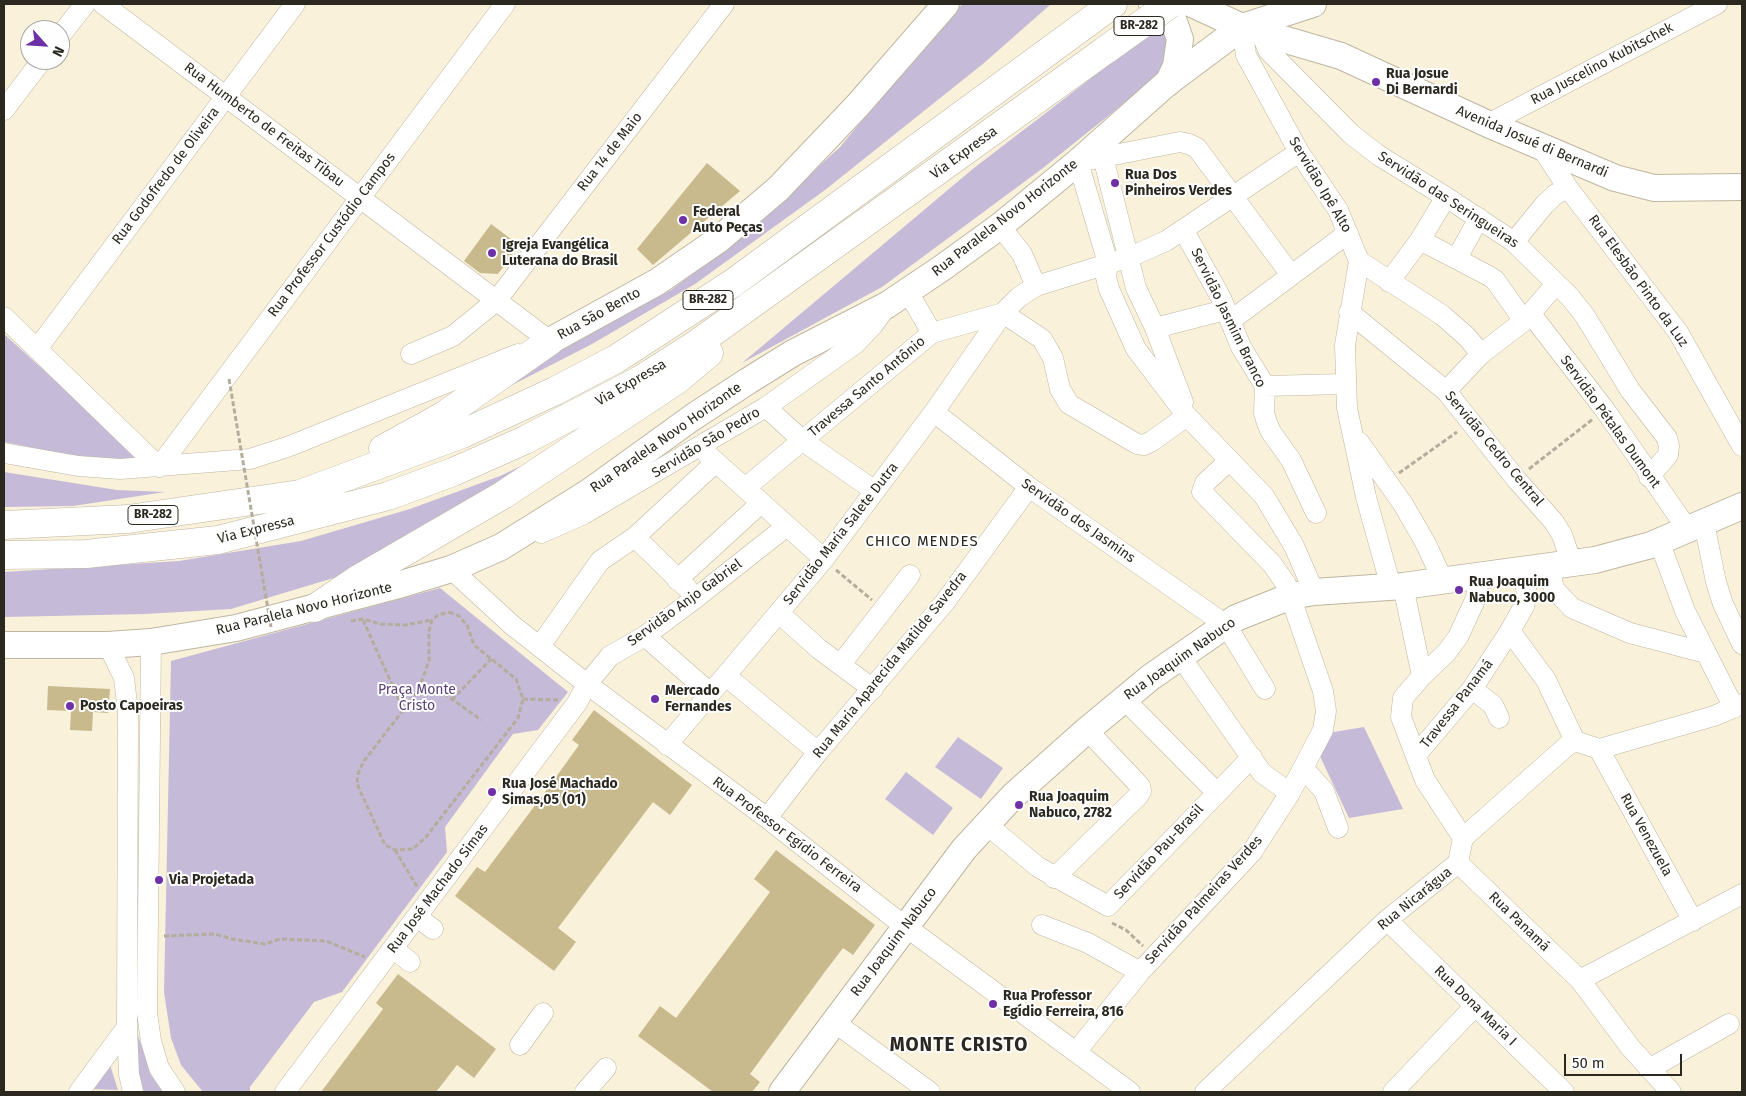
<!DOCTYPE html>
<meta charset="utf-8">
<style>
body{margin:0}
#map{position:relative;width:1746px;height:1096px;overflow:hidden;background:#f9f1da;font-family:"Fira Sans",sans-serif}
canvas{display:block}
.frame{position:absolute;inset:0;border:5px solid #2b281f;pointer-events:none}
.north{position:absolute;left:20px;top:20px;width:50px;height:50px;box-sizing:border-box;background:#fefefe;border:1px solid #aaa8a5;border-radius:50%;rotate:116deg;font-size:14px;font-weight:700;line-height:20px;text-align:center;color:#2b281f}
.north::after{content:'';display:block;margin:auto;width:18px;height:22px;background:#6d30a6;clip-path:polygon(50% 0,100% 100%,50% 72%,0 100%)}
.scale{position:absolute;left:1564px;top:1054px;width:118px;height:22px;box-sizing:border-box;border:2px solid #2b281f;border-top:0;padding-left:6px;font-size:15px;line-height:18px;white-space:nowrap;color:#2b281f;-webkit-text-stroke:4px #fefefe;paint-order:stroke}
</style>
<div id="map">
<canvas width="1746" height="1096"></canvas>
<div class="frame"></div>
<div class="north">N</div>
<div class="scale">50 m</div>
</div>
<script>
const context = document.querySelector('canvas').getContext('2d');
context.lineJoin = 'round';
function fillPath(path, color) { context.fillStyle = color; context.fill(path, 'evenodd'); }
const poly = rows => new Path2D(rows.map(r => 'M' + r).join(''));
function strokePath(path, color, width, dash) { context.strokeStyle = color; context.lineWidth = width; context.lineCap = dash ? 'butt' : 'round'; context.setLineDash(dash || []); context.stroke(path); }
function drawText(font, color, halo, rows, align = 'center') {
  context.font = font + ' "Fira Sans",sans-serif'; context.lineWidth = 4; context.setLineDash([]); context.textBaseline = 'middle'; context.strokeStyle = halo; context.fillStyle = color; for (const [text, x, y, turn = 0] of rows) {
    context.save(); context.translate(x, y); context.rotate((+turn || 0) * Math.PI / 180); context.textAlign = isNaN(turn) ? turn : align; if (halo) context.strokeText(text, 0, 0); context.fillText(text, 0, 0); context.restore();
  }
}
fillPath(poly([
 [963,4,1051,4,984,63,825,190,695,284,592,344,489,397,572,343,671,290,743,236,840,147,953,12],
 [1163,23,1168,53,1163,72,1043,168,882,287,742,363,974,168],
 [4,334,141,459,113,464,4,442],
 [540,457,350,573,231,609,145,614,4,617,4,572,179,561,301,541,410,509,500,476],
 [4,472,117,490,165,492,73,506,4,507],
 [440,588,568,692,538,730,513,734,445,827,447,852,342,992,314,1002,250,1087,250,1092,203,1092,181,1065,171,1038,164,992,171,661],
 [1364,727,1403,809,1349,818,1318,752,1328,733],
 [958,737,1003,768,981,799,935,767],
 [906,772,953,808,933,835,885,799],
 [136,1029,151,1075,163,1092,144,1092,139,1076],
 [110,1065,118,1090,92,1089]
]), '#c6bad9');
fillPath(poly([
 [707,163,740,191,653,265,637,249],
 [491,224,519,245,498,274,480,273,464,261],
 [48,686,110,689,108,713,93,712,92,731,70,730,71,711,47,710],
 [594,710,692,785,670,815,653,802,558,928,576,942,554,971,455,896,477,867,485,872,551,784,579,745,572,740],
 [776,850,875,925,853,955,843,948,824,973,750,1074,760,1082,752,1092,713,1092,638,1036,660,1006,676,1018,770,892,754,879],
 [398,974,496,1049,474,1078,457,1065,436,1092,321,1092,383,1009,376,1003]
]), '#c9ba8e');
const minor = poly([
 [103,4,550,341],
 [1242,27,1246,55,1299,152,1338,210,1359,261,1345,345,1347,408,1366,497,1391,587],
 [1261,32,1268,50,1351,134,1378,155,1446,197,1514,242,1570,297,1585,316,1630,390,1667,438,1669,446,1668,455,1649,477],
 [60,36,85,4],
 [4,110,42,60],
 [1488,124,1717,4],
 [1100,145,1136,288,1155,328,1183,402],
 [1541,147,1568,188,1678,332,1742,446],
 [1000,226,1022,254,1036,286],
 [1184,231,1221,298,1241,347,1265,386,1264,413,1267,423,1271,432,1291,460,1316,513],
 [1420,240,1489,276,1495,280,1524,321],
 [1514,242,1545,204,1556,194,1568,188],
 [1457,258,1479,218],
 [1359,261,1442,315,1467,337,1481,354],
 [1291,275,1197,148,1189,144,1180,142,1078,162,1108,263,1106,277,1109,289,1136,349,1187,416,1264,496,1294,546,1314,592],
 [1389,282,1420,240,1446,197],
 [908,292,932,333],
 [1349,312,1446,391,1516,479,1554,522,1562,535,1572,564],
 [1003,313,1042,339,1053,358,1060,389,1069,404,1137,444,1144,445,1152,441,1187,416],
 [1531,314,1605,410,1688,530],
 [4,317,159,467],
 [1230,321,1348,233],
 [1155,328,1225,310],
 [37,349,295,4],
 [411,354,453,336,496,301,724,4],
 [1265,386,1344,384],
 [1446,391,1481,354,1524,321,1556,284],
 [766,407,803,441,875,491],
 [934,412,1029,487,1226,625,1265,689],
 [1359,442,1403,504,1426,544,1443,581],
 [4,453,78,466,120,469,250,459,290,446,518,354],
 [707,454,824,559],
 [159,467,505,4],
 [745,488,932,333,1003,313],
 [1704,523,1716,582,1723,604,1742,644],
 [541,533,584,514,766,407,855,344,873,325,886,307],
 [635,537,687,588],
 [1659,541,1685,611,1734,708],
 [1549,567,1554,589,1572,608,1630,633,1706,653],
 [451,569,512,625,587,684,767,818,894,918,1130,1092],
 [677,580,761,503],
 [1403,586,1422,676,1403,698,1401,717,1425,780,1463,838],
 [779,613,819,649,873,689],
 [1510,631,1546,680,1575,741],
 [645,636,710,693],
 [151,642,147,1013,151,1041,159,1068,175,1092],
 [108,645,124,678,128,712,127,1027,129,1074,133,1092],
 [540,646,600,561,635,537,716,462],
 [1180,656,1262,773,1290,793],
 [841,664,910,575],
 [726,676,818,752],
 [1422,676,1446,653,1458,637,1476,598,1479,576],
 [1472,689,1493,705,1499,718],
 [1124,699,1216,792],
 [667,745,824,559,934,412,1003,313,1019,297,1036,286,1130,257,1166,241,1299,152],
 [1599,749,1693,921],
 [1416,755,1472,689,1510,631,1524,606,1527,595,1523,569],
 [1304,769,1324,791,1338,828],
 [767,818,818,752,945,602,1029,487],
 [986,824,1038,867,1108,906,1252,757],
 [1458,863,1580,980,1630,1047,1671,1092],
 [1054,878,1138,796,1141,791,1140,786,1087,730],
 [417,917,433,929],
 [1387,920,1564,1092],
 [1042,925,1088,943,1140,972],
 [393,948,410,962],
 [1580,980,1742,894],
 [834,1022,930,1092],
 [520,1045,543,1013],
 [1076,1052,1140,972,1252,852,1290,793,1323,730,1326,711,1323,691,1286,584,1272,564,1202,492,1205,483,1230,460],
 [1649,1069,1729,1024],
 [79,1092,127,1027],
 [285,1092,577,703,587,684,610,656,645,636,697,597,787,526],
 [585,1092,606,1068],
 [1205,1092,1387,920,1458,863,1463,838,1568,745,1575,741,1599,749,1714,716,1742,704],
 [1393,1092,1475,1006]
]);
const major = poly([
 [1152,4,1161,8,1173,19,1180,39,1176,66,1168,83],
 [1192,4,1242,27,1341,56,1488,124,1615,178,1654,188,1742,187],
 [550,341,657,282,718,240,778,189,858,105,946,4],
 [4,645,108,645,151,642,236,628,395,586,451,569,501,547,589,492,693,417,748,381,793,353,887,305,942,268,1000,226,1078,162,1167,83,1242,27,1313,4],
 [782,1092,964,849,1013,796,1087,730,1151,677,1236,618,1291,596,1314,592,1403,586,1595,560,1651,545,1742,506]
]);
const highway = poly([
 [383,449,443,416,550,341],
 [4,525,128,519,300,494,462,434,555,391,616,359,733,283,1113,4],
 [4,555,86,554,218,540,388,496,453,472,525,440,640,380,695,345,1107,49],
 [315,608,358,579,503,495,677,380,709,353]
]);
strokePath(minor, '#beb6a0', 21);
strokePath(major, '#beb6a0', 28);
strokePath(highway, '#beb6a0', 29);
strokePath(poly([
 [1529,469,1593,419],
 [1399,473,1457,432],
 [836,570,872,600],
 [449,612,459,616,467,625,474,645,516,679,523,699,518,718,426,837,413,849,395,850,385,845,357,784,358,774,364,761,418,691,429,661,429,631,432,620,438,615,449,612],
 [363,620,404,711],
 [351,621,363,619,381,624,405,625,432,620],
 [438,689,481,720],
 [523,699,560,700],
 [452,700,491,659],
 [395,850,418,888],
 [1112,923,1126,930,1143,946],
 [164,936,215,934,232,939,265,944,280,939,326,941,365,957]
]), '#b4ad9b', 3, [5, 2.5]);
strokePath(minor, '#fff', 20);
strokePath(major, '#fff', 26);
strokePath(highway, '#fff', 28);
const highwayBridge = poly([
 [1107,49,1170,4]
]);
strokePath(highwayBridge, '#beb6a0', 29, []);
strokePath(poly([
 [229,379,271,627]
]), '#b4ad9b', 3, [5, 2.5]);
strokePath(highwayBridge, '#fff', 28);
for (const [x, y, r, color] of [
 [1376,82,5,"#6d30a6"],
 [1115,183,5,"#6d30a6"],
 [683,220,5,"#6d30a6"],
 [492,253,5,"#6d30a6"],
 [1459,590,5,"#6d30a6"],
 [655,699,5,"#6d30a6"],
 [70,706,5,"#6d30a6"],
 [492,792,5,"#6d30a6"],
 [1019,805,5,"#6d30a6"],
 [159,880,5,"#6d30a6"],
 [993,1004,5,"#6d30a6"]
]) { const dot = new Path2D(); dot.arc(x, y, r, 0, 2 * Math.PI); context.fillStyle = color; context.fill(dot); strokePath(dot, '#fefefe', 2); }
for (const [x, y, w] of [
 [1139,26,50],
 [708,300,50],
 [153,515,50]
]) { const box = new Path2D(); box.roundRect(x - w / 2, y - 9.5, w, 19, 4); context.fillStyle = '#fefefe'; context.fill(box); strokePath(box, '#2b281f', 1); }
drawText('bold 12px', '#2b281f', null, [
 ["BR-282",1139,26],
 ["BR-282",708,300],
 ["BR-282",153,515]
]);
drawText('14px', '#2b281f', '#fefefe', [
 ["Rua Juscelino Kubitschek",1602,64,-28],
 ["Rua Humberto de Freitas Tibau",264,125,37],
 ["Avenida Josué di Bernardi",1532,142,23],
 ["Rua 14 de Maio",610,152,-52],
 ["Via Expressa",964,153,-36],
 ["Rua Godofredo de Oliveira",166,176,-53],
 ["Servidão Ipê Alto",1320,185,59],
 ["Servidão das Seringueiras",1448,200,33],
 ["Rua Paralela Novo Horizonte",1005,218,-38],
 ["Rua Professor Custódio Campos",332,235,-53],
 ["Rua Elesbão Pinto da Luz",1638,281,54],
 ["Rua São Bento",599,314,-29],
 ["Servidão Jasmim Branco",1228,318,64],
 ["Via Expressa",631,383,-30],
 ["Travessa Santo Antônio",867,387,-40],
 ["Servidão Pétalas Dumont",1610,422,54],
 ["Rua Paralela Novo Horizonte",666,438,-35],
 ["Servidão São Pedro",706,443,-31],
 ["Servidão Cedro Central",1494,449,50],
 ["Servidão dos Jasmins",1078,521,35],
 ["Via Expressa",256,530,-14],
 ["Servidão Maria Salete Dutra",841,534,-52],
 ["Servidão Anjo Gabriel",685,603,-36],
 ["Rua Paralela Novo Horizonte",304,609,-14],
 ["Rua Joaquim Nabuco",1180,659,-35],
 ["Rua Maria Aparecida Matilde Savedra",890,665,-51],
 ["Travessa Panamá",1457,704,-52],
 ["Rua Professor Egídio Ferreira",787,835,37],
 ["Rua Venezuela",1646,835,61],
 ["Servidão Pau-Brasil",1159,852,-47],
 ["Rua José Machado Simas",438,889,-53],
 ["Rua Nicarágua",1415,899,-39],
 ["Servidão Palmeiras Verdes",1204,900,-48],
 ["Rua Panamá",1519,922,44],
 ["Rua Joaquim Nabuco",894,942,-53],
 ["Rua Dona Maria I",1475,1006,44]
]);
drawText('bold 14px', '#2b281f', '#fefefe', [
 ["Rua Josue",1386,74],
 ["Di Bernardi",1386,90],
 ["Rua Dos",1125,175],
 ["Pinheiros Verdes",1125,191],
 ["Federal",693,212],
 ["Auto Peças",693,228],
 ["Igreja Evangélica",502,245],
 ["Luterana do Brasil",502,261],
 ["Rua Joaquim",1469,582],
 ["Nabuco, 3000",1469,598],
 ["Mercado",665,691],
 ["Fernandes",665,707],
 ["Posto Capoeiras",80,706],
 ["Rua José Machado",502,784],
 ["Simas,05 (01)",502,800],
 ["Rua Joaquim",1029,797],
 ["Nabuco, 2782",1029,813],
 ["Via Projetada",169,880],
 ["Rua Professor",1003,996],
 ["Egídio Ferreira, 816",1003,1012]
], 'left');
drawText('14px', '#5a4278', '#fefefe', [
 ["Praça Monte",417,690],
 ["Cristo",417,706]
]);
context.letterSpacing = '1px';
drawText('15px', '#2b281f', '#fefefe', [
 ["CHICO MENDES",922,542]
]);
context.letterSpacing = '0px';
context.letterSpacing = '1px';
drawText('bold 19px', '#2b281f', '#fefefe', [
 ["MONTE CRISTO",959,1046]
]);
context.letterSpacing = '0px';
</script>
